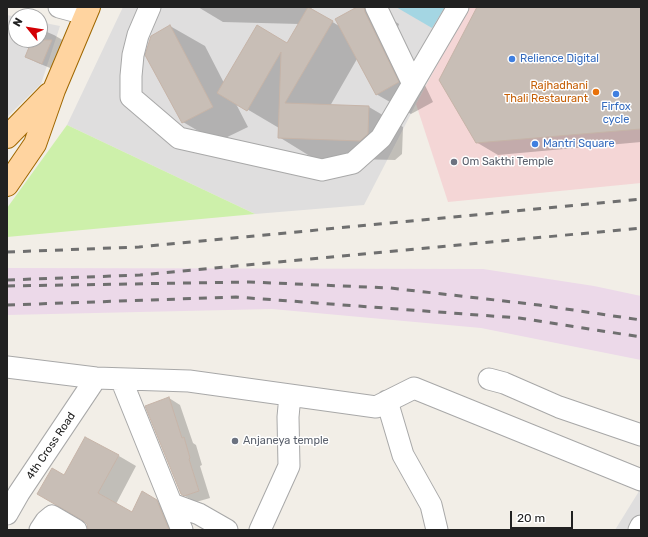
<!DOCTYPE html>
<style>
body{margin:0}
#map{position:relative;width:648px;height:537px;overflow:hidden;background:#f2eee7;font-family:Rubik,sans-serif}
canvas{display:block}
.frame{position:absolute;inset:0;border:8px solid #212121;pointer-events:none}
.north{position:absolute;left:8px;top:8px;width:40px;height:40px;box-sizing:border-box;background:#fff;border:1px solid #a6a6a6;border-radius:50%;rotate:300deg;font-size:11px;font-weight:700;line-height:16px;text-align:center;color:#212121}
.north::after{content:'';display:block;margin:auto;width:14px;height:18px;background:#d30004;clip-path:polygon(50% 0,100% 100%,50% 72%,0 100%)}
.scale{position:absolute;left:510px;top:511px;width:63px;height:18px;box-sizing:border-box;border:2px solid #212121;border-top:0;padding-left:5px;font-size:12px;line-height:14px;white-space:nowrap;color:#212121;-webkit-text-stroke:3px #fff;paint-order:stroke}
</style>
<div id="map">
<canvas width="648" height="537"></canvas>
<div class="frame"></div>
<div class="north">N</div>
<div class="scale">20 m</div>
</div>
<script>
const context = document.querySelector('canvas').getContext('2d');
context.lineJoin = 'round';
function fillPath(path, color) { context.fillStyle = color; context.fill(path, 'evenodd'); }
const poly = rows => new Path2D(rows.map(r => 'M' + r).join(''));
function strokePath(path, color, width, dash) { context.strokeStyle = color; context.lineWidth = width; context.lineCap = dash ? 'butt' : 'round'; context.setLineDash(dash || []); context.stroke(path); }
function drawText(font, color, halo, rows, align = 'center') {
  context.font = font + ' Rubik,sans-serif'; context.lineWidth = 3; context.setLineDash([]); context.textBaseline = 'middle'; context.strokeStyle = halo; context.fillStyle = color; for (const [text, x, y, turn = 0] of rows) {
    context.save(); context.translate(x, y); context.rotate((+turn || 0) * Math.PI / 180); context.textAlign = isNaN(turn) ? turn : align; if (halo) context.strokeText(text, 0, 0); context.fillText(text, 0, 0); context.restore();
  }
}
fillPath(poly([
 [123,7,468,7,416,104,364,205,255,214,67,125],
 [7,15,16,17,16,40,40,40,40,22,60,26,41,84,7,117],
 [641,488,641,530,615,530]
]), '#dfdede');
fillPath(poly([
 [468,7,641,7,641,183,448,202,416,104]
]), '#f4d6d6');
fillPath(poly([
 [7,268,483,269,594,286,641,296,641,360,481,328,272,309,7,315]
]), '#ecd9e9');
fillPath(poly([
 [67,125,255,214,7,237,7,208]
]), '#cdf0aa');
fillPath(poly([
 [396,7,445,7,432,28]
]), '#a4d6e3');
fillPath(poly([
 [198,7,309,7,339,26,359,7,371,7,399,24,398,27,400,33,433,102,411,114,376,94,357,59,330,106,369,107,403,127,402,154,395,160,313,158,279,137,279,128,235,102,248,127,217,142,183,122,170,26,205,46,224,83,288,44,299,24,223,22],
 [478,7,641,7,641,142,498,155,476,142],
 [40,29,54,35,66,42,55,70,38,63,26,57,33,40,40,40],
 [169,398,180,405,193,443,196,445,202,465,200,466,210,498,196,502,181,494],
 [119,456,136,466,116,504,132,514,142,493,175,512,182,530,89,530,87,524,65,476]
]), '#0003');
const building = poly([
 [308,7,333,21,285,103,369,106,368,134,360,141,278,138,281,52,247,111,217,93,257,25,287,43,308,7],
 [357,7,364,7,365,12,399,82,376,95,335,19,357,7],
 [477,7,641,7,641,129,476,143,439,80,477,7],
 [170,25,213,107,182,123,145,55,151,36,170,25],
 [32,40,52,40,42,64,25,57,32,40],
 [169,397,182,438,184,437,190,458,189,459,199,491,184,496,181,494,145,406,169,397],
 [85,437,119,455,98,493,132,512,142,491,157,500,169,530,88,530,87,524,82,520,37,494,52,468,64,475,85,437]
]);
fillPath(building, '#c8beb6');
strokePath(building, '#c6b4a8', 1);
const minor = poly([
 [59,7,85,14],
 [150,7,138,35,133,55,131,76,131,97,179,138,322,170,353,163,381,138,458,7],
 [376,7,413,84],
 [7,367,96,378,189,381,376,407,414,388,641,480],
 [121,379,182,530],
 [489,379,504,383,559,407,641,435],
 [387,401,403,455,431,505,437,530],
 [172,504,199,514,227,530],
 [7,514,19,493,96,378],
 [40,530,46,521,52,516,76,530],
 [260,530,289,466,288,417,290,395],
 [639,530,641,526]
]);
const major = poly([
 [7,137,49,94],
 [7,185,35,144,54,90,89,7]
]);
strokePath(minor, '#a8a8a8', 23);
strokePath(major, '#9f6700', 24);
strokePath(minor, '#fff', 21);
strokePath(major, '#ffd4a0', 22);
strokePath(poly([
 [7,252,139,247,641,199],
 [7,280,140,275,641,228],
 [7,286,249,282,390,288,539,305,641,320],
 [7,305,236,297,519,318,641,337]
]), '#6f6f6f', 3, [8, 8]);
for (const [x, y, r, color] of [
 [512,59,4,"#3f7fe0"],
 [596,92,4,"#e8710a"],
 [616,94,4,"#3f7fe0"],
 [535,144,4,"#3f7fe0"],
 [454,162,4,"#6b7280"],
 [235,441,4,"#6b7280"]
]) { const dot = new Path2D(); dot.arc(x, y, r, 0, 2 * Math.PI); context.fillStyle = color; context.fill(dot); strokePath(dot, '#fff', 1.5); }
drawText('11px', '#366cbe', '#fff', [
 ["Relience Digital",520,59],
 ["Firfox",616,107,"center"],
 ["cycle",616,120,"center"],
 ["Mantri Square",543,144]
], 'left');
drawText('11px', '#c56008', '#fff', [
 ["Rajhadhani",588,86],
 ["Thali Restaurant",588,99]
], 'right');
drawText('11px', '#5b616d', '#fff', [
 ["Om Sakthi Temple",462,162],
 ["Anjaneya temple",243,441]
], 'left');
drawText('11px', '#212121', '#fff', [
 ["4th Cross Road",51,446,-56]
]);
</script>
